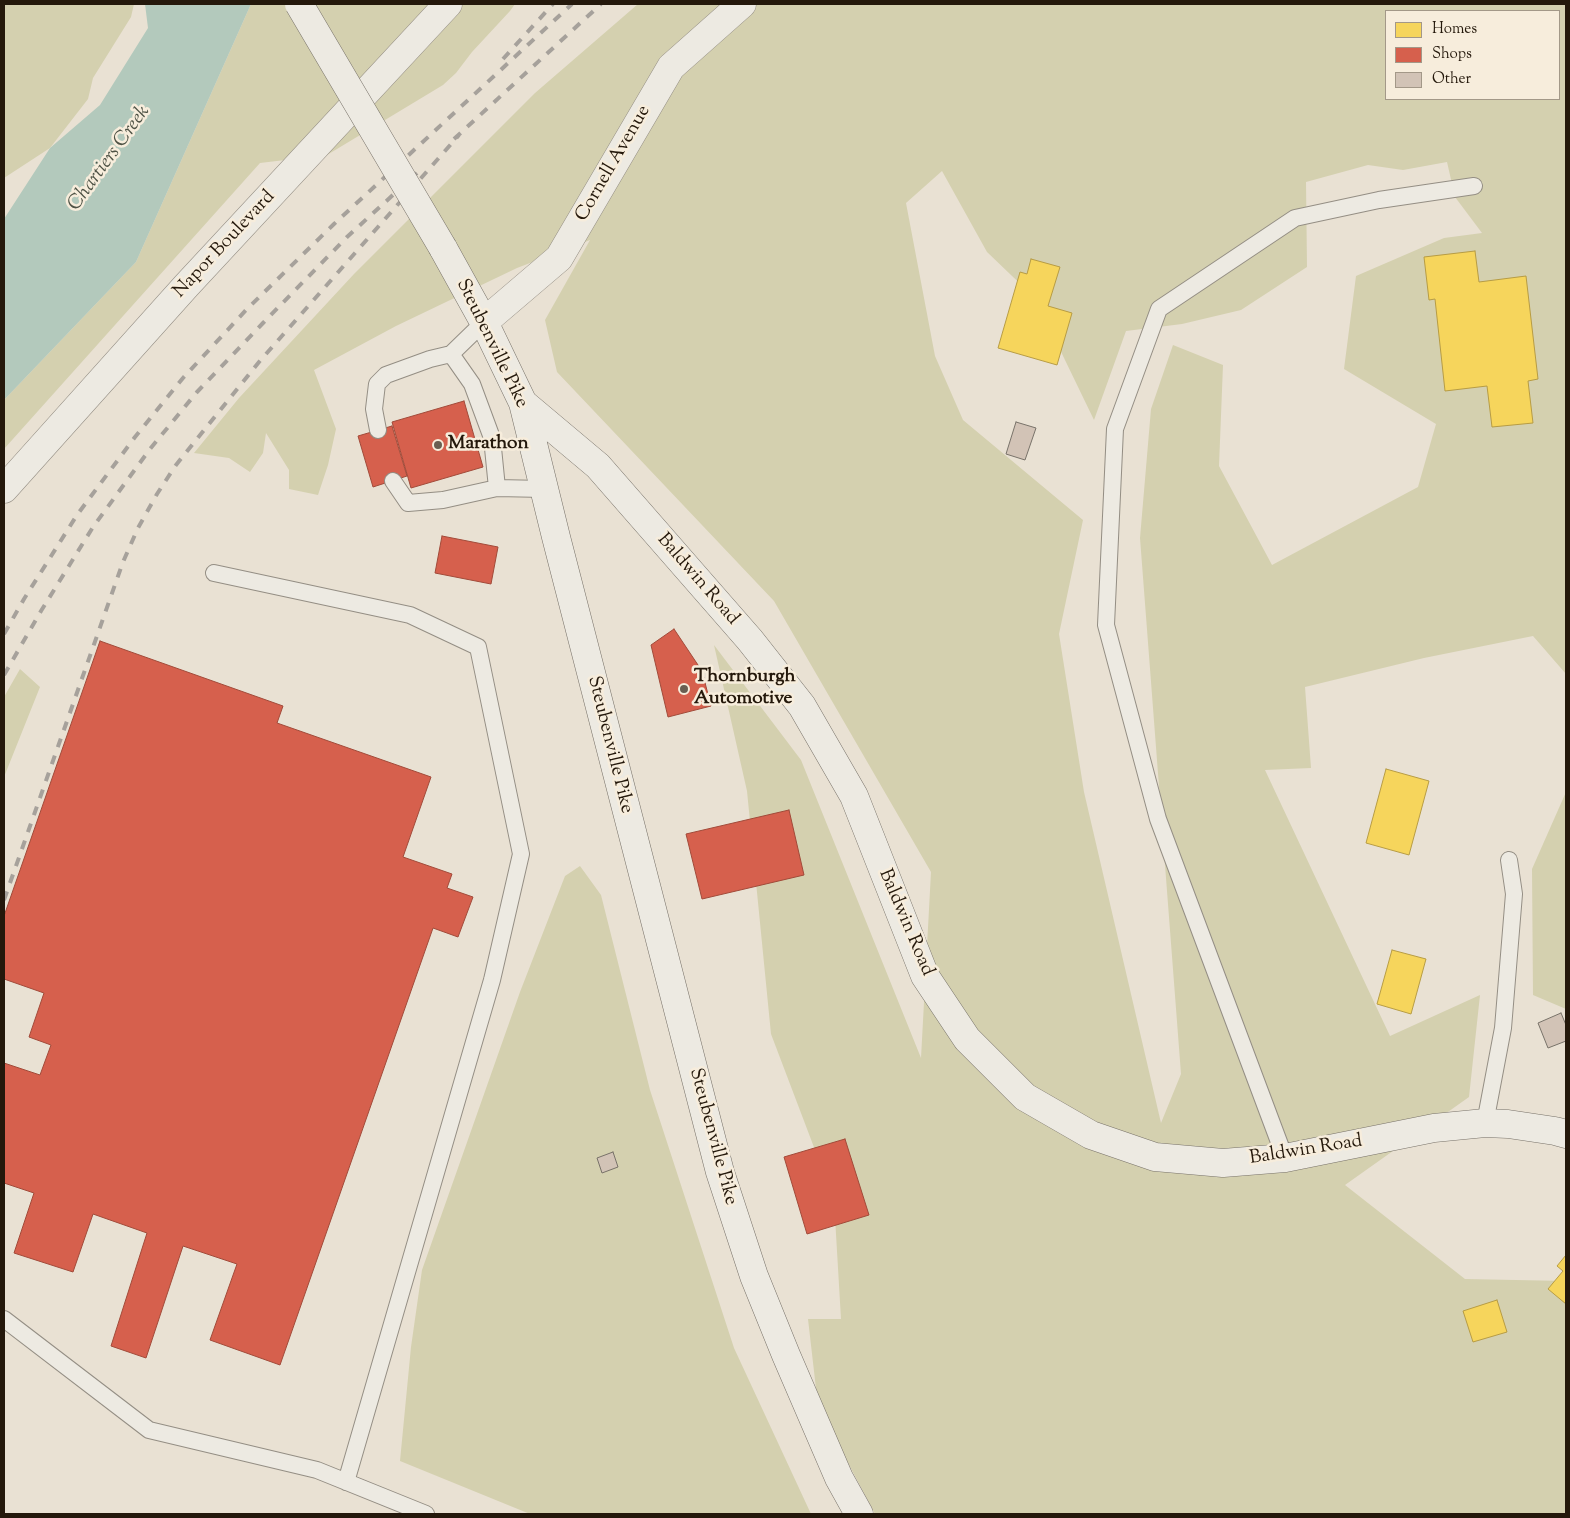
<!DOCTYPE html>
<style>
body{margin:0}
#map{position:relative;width:1570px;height:1518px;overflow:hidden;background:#e9e1d3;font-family:"Sorts Mill Goudy",serif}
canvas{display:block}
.frame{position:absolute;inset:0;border:5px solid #24180b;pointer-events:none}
.legend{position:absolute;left:1385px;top:10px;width:175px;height:90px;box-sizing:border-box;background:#f7eddc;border:1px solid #a39888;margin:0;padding:6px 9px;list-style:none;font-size:15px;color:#24180b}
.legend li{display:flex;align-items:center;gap:10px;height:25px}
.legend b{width:25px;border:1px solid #a39888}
</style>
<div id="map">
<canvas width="1570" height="1518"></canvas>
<div class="frame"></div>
<ul class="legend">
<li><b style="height:14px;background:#f6d55c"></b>Homes</li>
<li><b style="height:14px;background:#d6604d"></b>Shops</li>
<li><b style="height:14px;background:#d2c3b6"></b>Other</li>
</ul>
</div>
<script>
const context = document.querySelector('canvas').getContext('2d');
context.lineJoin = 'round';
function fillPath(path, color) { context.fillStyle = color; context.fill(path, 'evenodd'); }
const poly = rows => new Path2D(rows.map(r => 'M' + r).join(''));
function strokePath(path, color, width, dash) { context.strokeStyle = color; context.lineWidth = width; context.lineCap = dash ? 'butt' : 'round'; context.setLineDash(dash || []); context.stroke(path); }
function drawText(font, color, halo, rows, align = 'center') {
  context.font = font + ' "Sorts Mill Goudy",serif'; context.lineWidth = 5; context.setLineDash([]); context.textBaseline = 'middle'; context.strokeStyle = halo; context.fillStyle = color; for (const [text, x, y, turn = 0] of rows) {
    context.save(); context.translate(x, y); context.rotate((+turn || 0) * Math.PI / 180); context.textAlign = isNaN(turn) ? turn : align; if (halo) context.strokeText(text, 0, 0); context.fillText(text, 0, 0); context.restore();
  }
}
fillPath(poly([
 [4,4,134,4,131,17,93,78,88,99,50,148,4,178],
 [251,4,515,4,510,11,472,52,456,73,443,85,327,155,260,163,4,449,4,400,136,262],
 [638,4,1566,4,1566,674,1533,636,1424,658,1305,687,1311,768,1265,770,1390,1036,1480,995,1469,1097,1345,1185,1465,1279,1566,1281,1566,1514,875,1514,818,1406,808,1319,841,1319,834,1200,771,1034,747,791,714,645,801,760,921,1058,931,872,774,601,557,372,545,320,590,240,517,268,396,326,314,370,336,429,328,465,318,495,289,489,289,470,266,433,263,453,250,472,229,458,194,453,239,398,354,274,535,93],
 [1386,11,1559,11,1559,99,1386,99],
 [1447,162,1455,197,1482,233,1444,238,1356,276,1344,369,1436,424,1418,487,1272,565,1219,466,1223,365,1173,345,1151,409,1140,538,1181,1074,1161,1123,1084,792,1059,634,1083,520,963,420,935,356,906,203,942,171,987,252,1035,298,1094,420,1126,331,1182,324,1241,310,1307,267,1306,182,1368,165,1403,170],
 [20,669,40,687,4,777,4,697],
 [1566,792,1566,1009,1533,995,1532,869],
 [580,866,601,895,650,1090,734,1348,811,1514,530,1514,400,1461,411,1347,422,1270,520,992,565,876]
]), '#d4d0af');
fillPath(poly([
 [145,4,251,4,136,262,4,400,4,219,50,148,100,105,148,28]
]), '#b3c9bc');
const homes = poly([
 [1475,251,1479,282,1526,276,1538,379,1528,381,1533,423,1492,427,1487,386,1445,391,1435,299,1429,300,1424,257,1475,251],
 [1031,259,1060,267,1048,306,1072,313,1057,365,998,348,1020,272,1027,274,1031,259],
 [1386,769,1429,781,1409,855,1366,843,1386,769],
 [1392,950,1426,959,1411,1014,1377,1004,1392,950],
 [1566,1255,1566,1304,1548,1289,1563,1271,1557,1266,1566,1255],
 [1497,1300,1507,1332,1473,1342,1463,1311,1497,1300]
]);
fillPath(homes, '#f6d55c');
strokePath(homes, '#b79c44', 1);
const shops = poly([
 [464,401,483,467,411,488,392,422,464,401],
 [392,426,407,476,373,487,358,436,392,426],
 [442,536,498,547,491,584,435,573,442,536],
 [674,629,702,671,711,706,668,717,651,645,674,629],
 [100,641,283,706,277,723,431,777,403,857,452,874,447,888,473,897,458,937,433,928,280,1365,210,1340,237,1264,183,1246,146,1358,111,1346,147,1233,93,1214,73,1272,14,1253,34,1193,4,1183,4,1063,40,1075,51,1045,29,1037,44,993,4,979,4,916,100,641],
 [789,810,804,875,702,899,686,834,789,810],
 [845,1139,869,1215,807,1234,784,1157,845,1139]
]);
fillPath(shops, '#d6604d');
strokePath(shops, '#a14a39', 1);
const building = poly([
 [1016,422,1036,428,1025,460,1006,454,1016,422],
 [1561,1013,1566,1025,1566,1041,1548,1048,1538,1023,1561,1013],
 [613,1152,618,1167,602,1173,597,1158,613,1152]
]);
fillPath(building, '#d2c3b6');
strokePath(building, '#787269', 1);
const lane = poly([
 [451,354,472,384,492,438,497,488],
 [378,430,374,409,377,384,386,375,430,359,451,354,484,322],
 [393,481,408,503,443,500,497,488,544,489],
 [214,573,410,615,478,647,521,854,492,980,346,1482],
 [1485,1123,1503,1028,1514,894,1509,860],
 [1285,1158,1158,819,1106,625,1115,429,1159,309,1295,218,1379,200,1474,186],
 [4,1319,149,1430,317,1470,426,1514]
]);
const street = poly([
 [484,322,559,258,671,67,742,4],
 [4,489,186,286,448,4]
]);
const secondary = poly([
 [443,248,484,322,523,403,556,537,720,1172,754,1276,786,1355,839,1478,859,1514],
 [523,403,598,466,750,640,802,706,854,796,925,976,967,1039,1025,1097,1091,1135,1155,1157,1223,1163,1285,1158,1434,1128,1485,1123,1508,1124,1555,1131,1566,1134]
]);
strokePath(lane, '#948e84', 18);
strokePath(street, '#948e84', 29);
strokePath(secondary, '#787269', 29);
strokePath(lane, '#edeae2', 16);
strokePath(street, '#edeae2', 28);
strokePath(secondary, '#edeae2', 28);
strokePath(poly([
 [503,59,553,4],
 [454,139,601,4],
 [4,634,24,599,77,515,135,437,183,378,247,309,334,224,572,4],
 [4,675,41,611,93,527,150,449,197,392,263,323,347,237,417,173],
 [4,900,123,562,138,528,157,494,176,465,259,362,459,135]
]), '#a6a19b', 4, [9, 9]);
const secondaryBridge = poly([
 [299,4,443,248]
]);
strokePath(secondaryBridge, '#787269', 29, []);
strokePath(secondaryBridge, '#edeae2', 28);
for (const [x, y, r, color] of [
 [438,445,5,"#695e51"],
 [684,689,5,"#695e51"]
]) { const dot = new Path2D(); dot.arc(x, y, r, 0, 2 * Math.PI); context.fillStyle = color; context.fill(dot); strokePath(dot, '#f7eddc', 2); }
drawText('19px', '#24180b', '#f7eddc', [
 ["Cornell Avenue",614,164,-60],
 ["Napor Boulevard",225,245,-47],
 ["Steubenville Pike",491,344,64],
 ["Baldwin Road",697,580,49],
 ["Steubenville Pike",609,745,76],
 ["Baldwin Road",905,923,67],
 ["Steubenville Pike",712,1137,75],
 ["Baldwin Road",1306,1151,-9]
]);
drawText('bold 19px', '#24180b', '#f7eddc', [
 ["Marathon",448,445],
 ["Thornburgh",694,678],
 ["Automotive",694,700]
], 'left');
drawText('italic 20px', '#4e5245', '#f7eddc', [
 ["Chartiers Creek",110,159,-54]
]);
</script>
